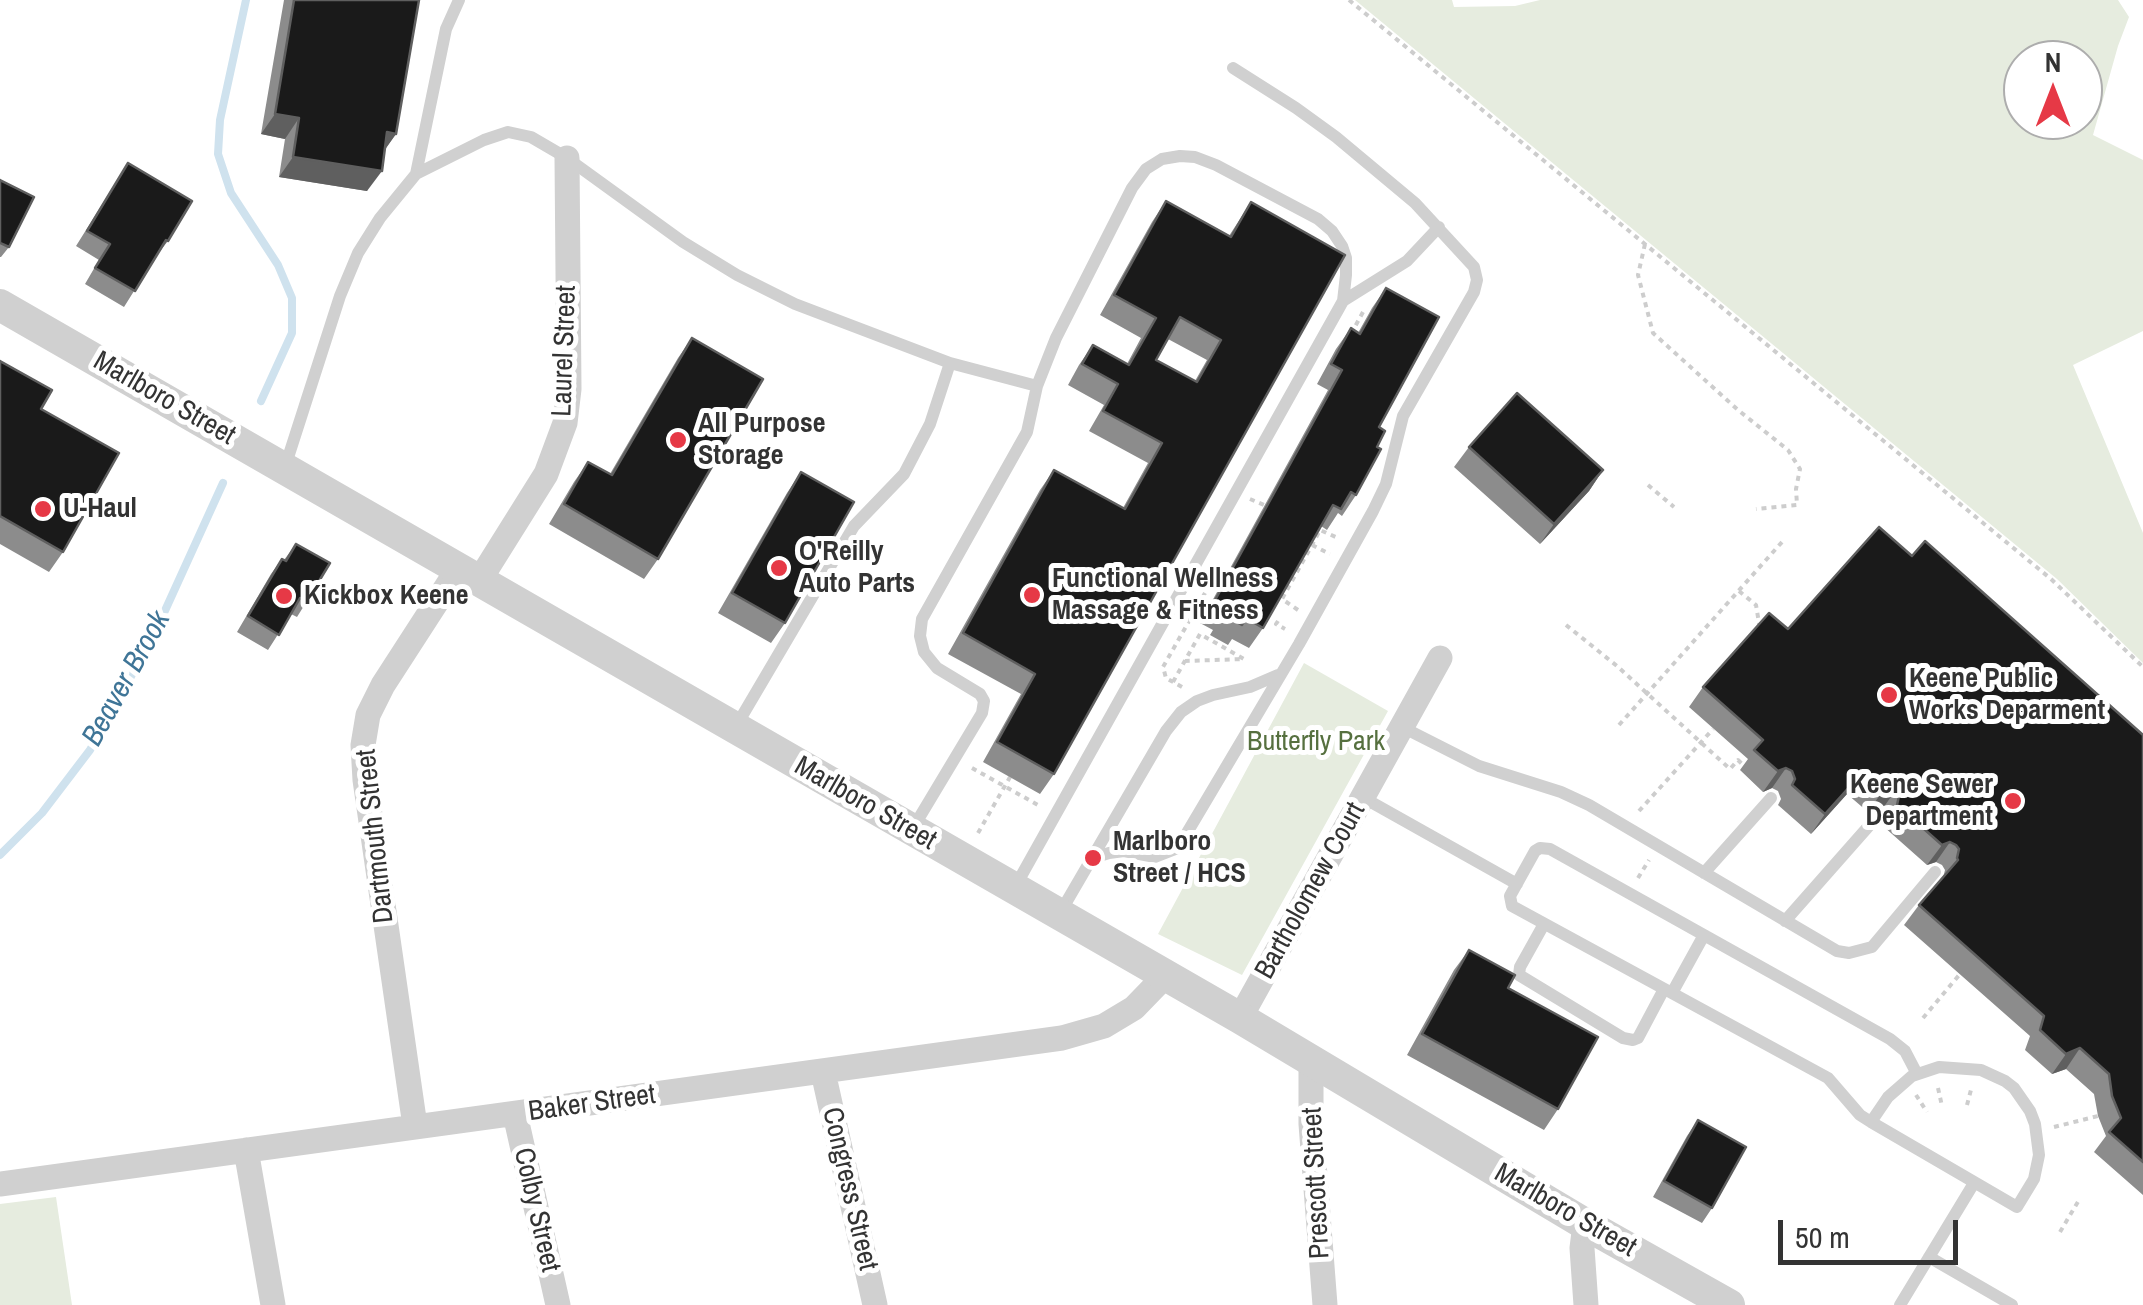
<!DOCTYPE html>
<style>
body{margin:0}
#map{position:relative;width:2143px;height:1305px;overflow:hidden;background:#fff;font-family:"Archivo Narrow",sans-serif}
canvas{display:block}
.north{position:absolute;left:2003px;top:40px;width:100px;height:100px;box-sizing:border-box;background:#fff;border:2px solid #adadad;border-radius:50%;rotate:0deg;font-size:28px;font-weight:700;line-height:40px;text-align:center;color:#333}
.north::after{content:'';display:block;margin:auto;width:35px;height:45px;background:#e63946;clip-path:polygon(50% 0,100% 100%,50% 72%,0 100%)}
.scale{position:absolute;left:1778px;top:1220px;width:180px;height:45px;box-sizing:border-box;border:5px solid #333;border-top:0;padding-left:12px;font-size:30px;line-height:35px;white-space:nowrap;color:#333;-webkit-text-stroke:8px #fff;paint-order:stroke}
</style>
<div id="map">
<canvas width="2143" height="1305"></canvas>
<div class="north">N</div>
<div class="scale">50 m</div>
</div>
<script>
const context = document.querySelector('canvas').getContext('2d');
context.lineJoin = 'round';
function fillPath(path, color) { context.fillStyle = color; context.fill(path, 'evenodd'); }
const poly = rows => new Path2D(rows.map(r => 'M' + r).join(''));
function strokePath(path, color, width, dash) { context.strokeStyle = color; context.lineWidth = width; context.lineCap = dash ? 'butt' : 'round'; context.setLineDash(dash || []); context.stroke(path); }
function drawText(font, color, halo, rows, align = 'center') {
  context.font = font + ' "Archivo Narrow",sans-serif'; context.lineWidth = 10; context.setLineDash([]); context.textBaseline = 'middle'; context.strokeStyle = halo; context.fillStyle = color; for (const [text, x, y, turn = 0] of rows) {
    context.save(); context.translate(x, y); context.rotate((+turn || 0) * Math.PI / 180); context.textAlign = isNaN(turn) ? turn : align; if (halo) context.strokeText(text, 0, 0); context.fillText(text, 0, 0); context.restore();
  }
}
fillPath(poly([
 [1355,0,1452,0,1454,7,1515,6,1540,0,2118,0,2129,17,2118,46,2093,135,2143,160,2143,331,2073,365,2143,533,2143,663,2057,579],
 [2023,60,2083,60,2083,120,2023,120],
 [1304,663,1388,711,1242,975,1158,934],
 [56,1197,72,1305,0,1305,0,1204]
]), '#e6ecdf');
strokePath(poly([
 [246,0,220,120,218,154,231,193,278,265,292,298,292,333,261,401],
 [0,855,42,813,90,750,153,637,223,483]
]), '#cfe2ee', 8);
strokePath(poly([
 [1349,0,2051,579,2143,667],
 [1645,244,1638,275,1653,333,1738,410,1788,450,1800,469,1796,489,1797,505,1756,509],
 [1351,334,1363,312],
 [1648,485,1674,507],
 [1250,499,1264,505],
 [1312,545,1330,554],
 [1739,591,1756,605,1759,623,1762,626],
 [1298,610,1282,599,1312,545,1320,530,1338,538],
 [1278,621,1276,624,1285,629],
 [1566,625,1617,666,1730,769,1738,760,1744,766],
 [1173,682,1200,634,1244,659,1185,661],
 [1182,687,1166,678,1163,667,1205,593],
 [1619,725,1782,542],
 [972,768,1038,805],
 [1639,811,1713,729],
 [978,833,1010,777],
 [1638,878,1649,860],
 [1923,1018,1960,974],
 [1938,1088,1942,1106],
 [1916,1095,1927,1112],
 [1967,1105,1972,1086],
 [2054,1127,2098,1116],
 [2060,1232,2079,1200]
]), '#cdcdcd', 4, [5, 5]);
strokePath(poly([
 [416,174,446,29,459,0],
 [1343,301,1407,261,1439,227],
 [285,467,340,296,358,253,380,218,416,174,484,140,508,132,531,137,567,158,683,242,737,275,795,304,950,363,1037,386,1056,338,1132,188,1146,169,1162,159,1180,156,1195,157,1216,165,1318,219,1332,231,1342,246,1346,258,1346,275,1343,301,1015,887],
 [1402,727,1479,766,1561,792,1589,805,1837,951,1849,953,1872,947,1935,872],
 [735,728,854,526,904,474,930,424,950,363],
 [1362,797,1517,884],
 [913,828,982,713,984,701,980,694,937,668,924,652,920,636,922,619,1027,432,1037,386],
 [1093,858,1109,853,1124,851,1155,857,1178,848,1299,644,1373,511,1386,484,1403,416,1474,292,1477,280,1474,267,1415,203,1336,137,1296,108,1233,68],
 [1704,873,1771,798],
 [1060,913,1166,731,1181,712,1197,701,1213,695,1250,687,1278,675],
 [1785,921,1875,819],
 [1544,924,1520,967,1519,975,1623,1038,1633,1040,1638,1038,1664,989],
 [1672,993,1704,935],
 [1871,1122,1888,1097,1912,1076,1939,1067,1981,1070,2005,1081,2014,1088,2030,1111,2035,1124,2039,1155,2034,1179,2017,1207,1871,1122,1860,1115,1828,1078,1512,906,1510,896,1535,851,1540,848,1550,849,1890,1039,1905,1051,1917,1074],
 [1929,1257,2012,1305],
 [1900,1305,1974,1183]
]), '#d0d0d0', 12);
strokePath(poly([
 [479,581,546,474,565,423,569,389,567,158],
 [1240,1018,1440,658],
 [1311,1062,1311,1124,1325,1305],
 [823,1072,875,1305],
 [515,1114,558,1305],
 [415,1126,365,780,363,745,368,715,383,685,458,569],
 [246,1150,273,1305],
 [0,1184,1062,1038,1104,1026,1134,1008,1165,976],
 [1585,1224,1582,1248,1586,1305]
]), '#d0d0d0', 25);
strokePath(poly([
 [0,305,1240,1018,1585,1224,1729,1305]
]), '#d0d0d0', 32);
fillPath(poly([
 [284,0,419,0,396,134,384,150,367,191,279,177,285,139,261,134],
 [128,163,168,241,156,256,124,307,85,284,99,260,76,246],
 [0,180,9,247,1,257,0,257],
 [1166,201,1229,236,1251,202,1345,255,1054,774,1040,794,983,762,1021,694,948,654,1040,490,1054,470,1123,508,1148,463,1089,431,1104,405,1068,385,1079,365,1093,345,1127,364,1141,338,1100,315,1152,222],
 [1168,339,1207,360,1195,381,1156,360],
 [1386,288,1377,447,1356,495,1342,516,1338,513,1327,530,1321,526,1263,628,1249,648,1232,639,1228,645,1210,635,1213,630,1200,623,1328,390,1317,384,1336,349,1351,328,1358,333,1372,308],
 [692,338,658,559,644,579,549,524,574,482,588,462,610,474,678,358],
 [0,361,41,409,63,552,49,572,0,544],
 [1469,447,1603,470,1589,491,1540,544,1454,467],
 [801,472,785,623,771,643,718,613,787,493],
 [296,544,307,601,297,617,291,614,268,650,237,632,271,574,282,559,284,560],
 [1912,556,2143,735,2143,1195,2094,1152,2106,1136,2098,1116,2094,1094,2066,1069,2052,1074,2025,1050,2030,1036,1904,925,1919,905,1943,878,1945,870,1942,865,1936,862,1927,865,1883,826,1885,817,1881,811,1873,809,1868,812,1847,794,1811,834,1778,805,1781,799,1778,791,1772,788,1763,792,1740,770,1748,759,1689,707,1703,687,1788,629],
 [1469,950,1508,988,1558,1109,1544,1130,1407,1055,1454,970],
 [1698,1120,1712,1208,1702,1223,1653,1197,1687,1136]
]), '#8c8c8c');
fillPath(poly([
 [275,114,299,118,285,139,261,134],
 [387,132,396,134,382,154],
 [293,157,382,171,367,191,279,177],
 [1603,470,1589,491,1540,544,1554,524],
 [1786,768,1772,788,1763,792,1778,771],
 [1861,774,1847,794,1811,834,1825,814],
 [1887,789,1895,791,1881,811,1873,809,1868,812,1882,792],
 [1950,842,1936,862,1927,865,1942,845],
 [2080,1048,2066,1069,2052,1074,2066,1054]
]), '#5f5f5f');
const building = poly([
 [294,0,419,0,396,134,387,132,382,171,293,157,299,118,275,114,294,0],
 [128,163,192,201,168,241,166,240,135,291,95,268,110,244,87,231,128,163],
 [0,180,34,197,9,247,0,243,0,180],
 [1166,201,1231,237,1251,202,1345,255,1054,774,997,742,1035,674,963,633,1054,470,1125,509,1162,443,1103,411,1118,384,1082,364,1093,345,1129,365,1156,318,1114,295,1166,201],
 [1180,317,1221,340,1197,382,1156,360,1180,317],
 [1386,288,1439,317,1379,427,1385,431,1377,447,1381,449,1356,495,1351,492,1341,509,1333,505,1263,628,1246,618,1242,625,1224,615,1227,610,1214,602,1342,370,1331,364,1351,328,1360,334,1386,288],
 [692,338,763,379,658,559,564,504,588,462,612,475,692,338],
 [0,361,52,390,41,409,119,453,63,552,0,516,0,361],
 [1517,393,1603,470,1554,524,1469,447,1517,393],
 [801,472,854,502,785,623,732,593,801,472],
 [1879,527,1912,556,1925,541,2143,735,2143,1162,2109,1132,2121,1118,2112,1096,2109,1074,2080,1048,2066,1054,2040,1030,2044,1016,1919,905,1958,860,1957,858,1959,849,1956,845,1950,842,1942,845,1897,805,1899,796,1895,791,1887,789,1882,792,1861,774,1825,814,1792,785,1795,779,1792,771,1786,768,1778,771,1754,750,1763,740,1703,687,1769,613,1788,629,1879,527],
 [296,544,330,563,307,601,300,598,279,635,248,616,282,559,286,561,296,544],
 [1469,950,1515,975,1508,988,1598,1037,1558,1109,1422,1034,1469,950],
 [1698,1120,1746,1147,1712,1208,1664,1181,1698,1120]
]);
fillPath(building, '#1a1a1a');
strokePath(building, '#5f5f5f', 2.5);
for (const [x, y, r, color] of [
 [678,440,10,"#e63946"],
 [43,509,10,"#e63946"],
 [779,568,10,"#e63946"],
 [1032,595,10,"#e63946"],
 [284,596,10,"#e63946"],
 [1889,695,10,"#e63946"],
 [2013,801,10,"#e63946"],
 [1093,858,10,"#e63946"]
]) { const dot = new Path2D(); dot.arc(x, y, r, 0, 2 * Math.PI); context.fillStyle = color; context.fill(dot); strokePath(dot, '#fff', 4); }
drawText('28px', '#333', '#fff', [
 ["Laurel Street",565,351,-88],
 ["Marlboro Street",164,399,30],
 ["Marlboro Street",865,804,30],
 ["Dartmouth Street",376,836,-96],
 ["Bartholomew Court",1311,891,-61],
 ["Baker Street",592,1104,-8],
 ["Prescott Street",1317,1183,-93],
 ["Congress Street",849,1189,77],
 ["Colby Street",536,1210,77],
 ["Marlboro Street",1565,1211,30]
]);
drawText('bold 28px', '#333', '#fff', [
 ["All Purpose",698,424],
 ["Storage",698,456],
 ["U-Haul",63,509],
 ["O'Reilly",799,552],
 ["Auto Parts",799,584],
 ["Functional Wellness",1052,579],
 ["Massage & Fitness",1052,611],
 ["Kickbox Keene",304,596],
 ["Keene Public",1909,679],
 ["Works Deparment",1909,711],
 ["Keene Sewer",1993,785,"right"],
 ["Department",1993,817,"right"],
 ["Marlboro",1113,842],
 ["Street / HCS",1113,874]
], 'left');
drawText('28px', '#56703f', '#fff', [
 ["Butterfly Park",1316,742]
]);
drawText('italic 30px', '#3f7597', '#fff', [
 ["Beaver Brook",127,679,-61]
]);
</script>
